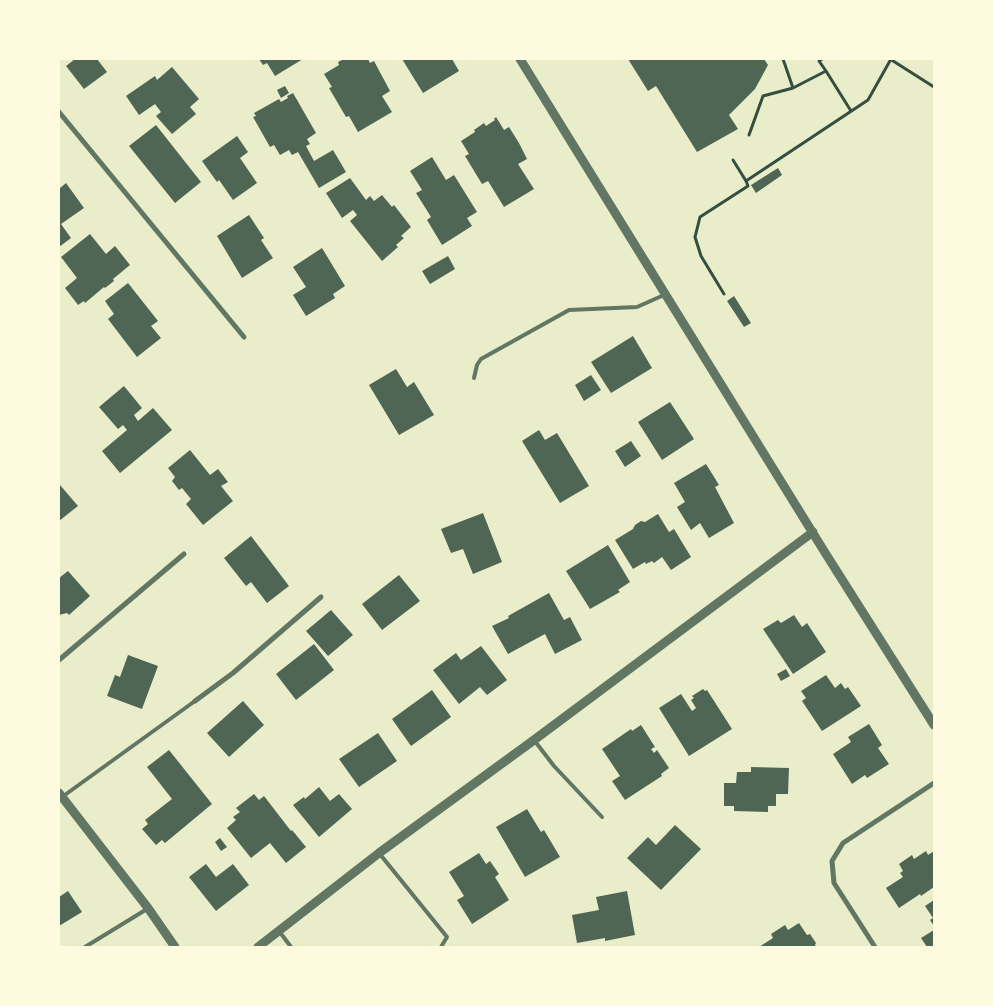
<!DOCTYPE html>
<style>
body{margin:0}
#map{position:relative;width:993px;height:1006px;overflow:hidden;background:#e9edc9;font-family:"Asap Condensed",sans-serif}
canvas{display:block}
.frame{position:absolute;inset:0;border:60px solid #fefae0;pointer-events:none}
</style>
<div id="map">
<canvas width="993" height="1006"></canvas>
<div class="frame"></div>
</div>
<script>
const context = document.querySelector('canvas').getContext('2d');
context.lineJoin = 'round';
function fillPath(path, color) { context.fillStyle = color; context.fill(path, 'evenodd'); }
const poly = rows => new Path2D(rows.map(r => 'M' + r).join(''));
function strokePath(path, color, width, dash) { context.strokeStyle = color; context.lineWidth = width; context.lineCap = dash ? 'butt' : 'round'; context.setLineDash(dash || []); context.stroke(path); }
fillPath(poly([
 [75,59,97,59,107,72,84,89,66,66],
 [259,59,303,59,275,76,267,63,263,65],
 [344,59,368,59,370,63,374,61,390,91,382,96,392,112,358,132,349,116,346,117,329,88,332,87,324,74,339,65,338,62],
 [402,59,452,59,459,71,423,93],
 [628,59,764,59,768,65,755,89,729,115,738,129,697,152,656,86,648,91],
 [172,67,199,99,190,107,196,114,172,134,156,116,161,112,155,104,139,115,126,96,155,76,157,80],
 [285,86,289,93,281,98,277,90],
 [293,93,316,133,307,139,310,144,306,146,314,161,333,150,346,172,319,188,298,152,292,155,289,150,280,155,274,145,270,147,253,117,256,116,254,113,279,99,281,102,288,98,287,96],
 [496,117,504,130,509,127,519,143,527,159,518,164,534,189,504,207,488,181,482,184,465,156,469,154,461,141,475,132,474,130,484,123,486,126,495,120,494,119],
 [156,125,201,182,175,203,129,146],
 [237,136,248,152,240,158,257,183,233,200,219,180,217,182,202,161],
 [432,157,446,180,454,175,477,212,467,218,472,226,442,245,427,220,431,217,416,193,422,190,410,171],
 [778,168,782,175,756,193,751,185],
 [350,178,366,200,370,196,374,201,382,195,392,207,394,205,411,227,401,236,404,238,396,245,398,247,382,261,350,221,357,215,353,210,342,218,326,193],
 [66,183,84,208,61,224,71,238,59,247,59,189],
 [249,215,264,238,261,240,273,258,242,278,217,236],
 [90,234,106,254,115,246,130,265,113,279,114,281,105,288,104,287,85,303,84,301,78,305,65,288,77,278,61,257],
 [322,248,345,286,333,294,335,298,306,316,293,295,306,287,293,267],
 [448,256,455,269,430,284,422,271],
 [128,283,158,321,151,326,161,338,137,357,108,319,114,314,105,301],
 [734,296,751,323,744,327,727,301],
 [633,336,652,368,611,393,591,362],
 [396,369,407,387,414,382,434,415,399,435,369,385],
 [591,375,601,390,584,401,575,385],
 [124,386,142,408,134,415,138,421,153,408,172,430,120,473,102,451,127,430,123,425,118,429,99,407],
 [670,402,694,439,662,460,638,422],
 [539,430,545,440,557,433,589,486,560,503,522,441],
 [631,441,641,456,625,467,615,451],
 [190,450,210,475,218,469,228,482,221,486,233,501,203,525,186,504,191,499,182,488,179,490,172,481,175,477,168,468],
 [706,464,719,485,715,487,734,523,709,538,700,523,691,530,677,507,685,502,674,483],
 [60,485,78,506,59,521,59,486],
 [483,513,502,562,473,574,463,549,451,553,441,529],
 [658,514,669,532,674,529,691,557,671,570,662,557,654,563,652,561,646,564,645,562,633,569,615,540,633,529,635,525,641,521,645,522],
 [251,536,289,586,267,603,251,582,246,586,224,558],
 [608,545,630,582,618,590,620,592,590,609,566,571],
 [68,571,90,596,69,615,67,613,59,615,59,578],
 [399,575,420,601,382,630,362,604],
 [549,593,564,620,570,617,582,640,555,654,545,634,508,654,492,626,509,618,508,616],
 [331,610,353,635,328,656,306,631],
 [794,615,802,627,807,623,826,652,793,674,763,629,778,620,781,623],
 [314,644,334,670,296,700,276,674],
 [481,646,507,680,487,695,480,687,459,704,433,670,456,653,461,660],
 [128,655,158,666,142,709,107,696,115,675,120,677],
 [786,669,790,676,781,681,777,674],
 [826,675,835,688,841,683,845,689,848,687,861,706,822,731,802,701,806,698,801,691],
 [703,689,705,691,707,690,732,729,689,756,659,708,681,694,692,711,696,708,691,700,694,698,692,696],
 [432,690,451,717,411,746,392,719],
 [243,701,264,725,229,757,207,733],
 [869,724,882,745,878,748,889,764,867,778,865,775,852,784,833,754,851,742,848,737],
 [641,725,655,747,651,749,654,753,657,750,669,768,661,774,662,776,625,800,612,781,620,776,602,749,631,729,632,731],
 [378,733,397,761,359,787,339,759],
 [169,750,212,804,165,843,162,840,156,845,142,829,148,824,145,820,172,799,147,767],
 [751,767,789,768,788,794,776,794,776,806,768,806,768,812,734,811,734,806,724,806,724,783,736,783,737,772,751,772],
 [319,787,330,801,339,794,352,809,319,837,293,805,304,797,305,799],
 [254,794,259,800,264,796,291,831,292,830,306,847,286,863,270,843,251,858,227,828,236,820,233,817,240,812,236,808],
 [527,809,541,832,544,830,560,857,525,877,496,827],
 [675,825,701,849,661,890,627,858,648,837,656,845],
 [220,838,227,847,221,851,215,842],
 [926,851,928,855,934,851,934,887,921,896,920,894,899,908,886,888,903,877,900,873,903,871,899,864,912,855,914,859],
 [479,853,486,864,490,861,499,874,495,877,509,900,472,924,457,900,464,896,449,872],
 [206,864,216,877,233,864,249,885,216,911,189,877],
 [68,891,82,912,59,926,59,897],
 [627,891,635,935,605,941,605,938,577,943,572,915,599,910,596,897],
 [934,900,934,926,930,920,933,918,925,906],
 [799,923,807,935,810,934,816,943,815,945,816,947,759,947,773,938,771,934,785,925,788,930],
 [934,930,934,947,927,947,921,938]
]), '#4f6655');
strokePath(poly([
 [783,59,793,88],
 [822,59,819,61,826,71],
 [890,59,934,87],
 [749,135,763,96,793,88,826,71,851,111],
 [733,160,746,181],
 [724,294,701,256,695,237,700,217,748,186,746,181,868,100,891,59]
]), '#344e41', 3);
strokePath(poly([
 [474,378,477,365,481,359,569,310,637,307,664,295],
 [534,740,554,766,602,817],
 [62,797,195,701],
 [379,853,447,937,441,947],
 [279,931,291,947],
 [85,947,147,909]
]), '#617663', 4);
strokePath(poly([
 [59,112,244,337],
 [59,660,184,554],
 [195,701,233,673,321,597],
 [875,947,834,883,832,861,843,843,934,783]
]), '#617663', 5);
strokePath(poly([
 [520,59,824,551,934,725],
 [59,793,148,908,175,947],
 [258,947,379,853,534,740,813,532]
]), '#617663', 9);
</script>
